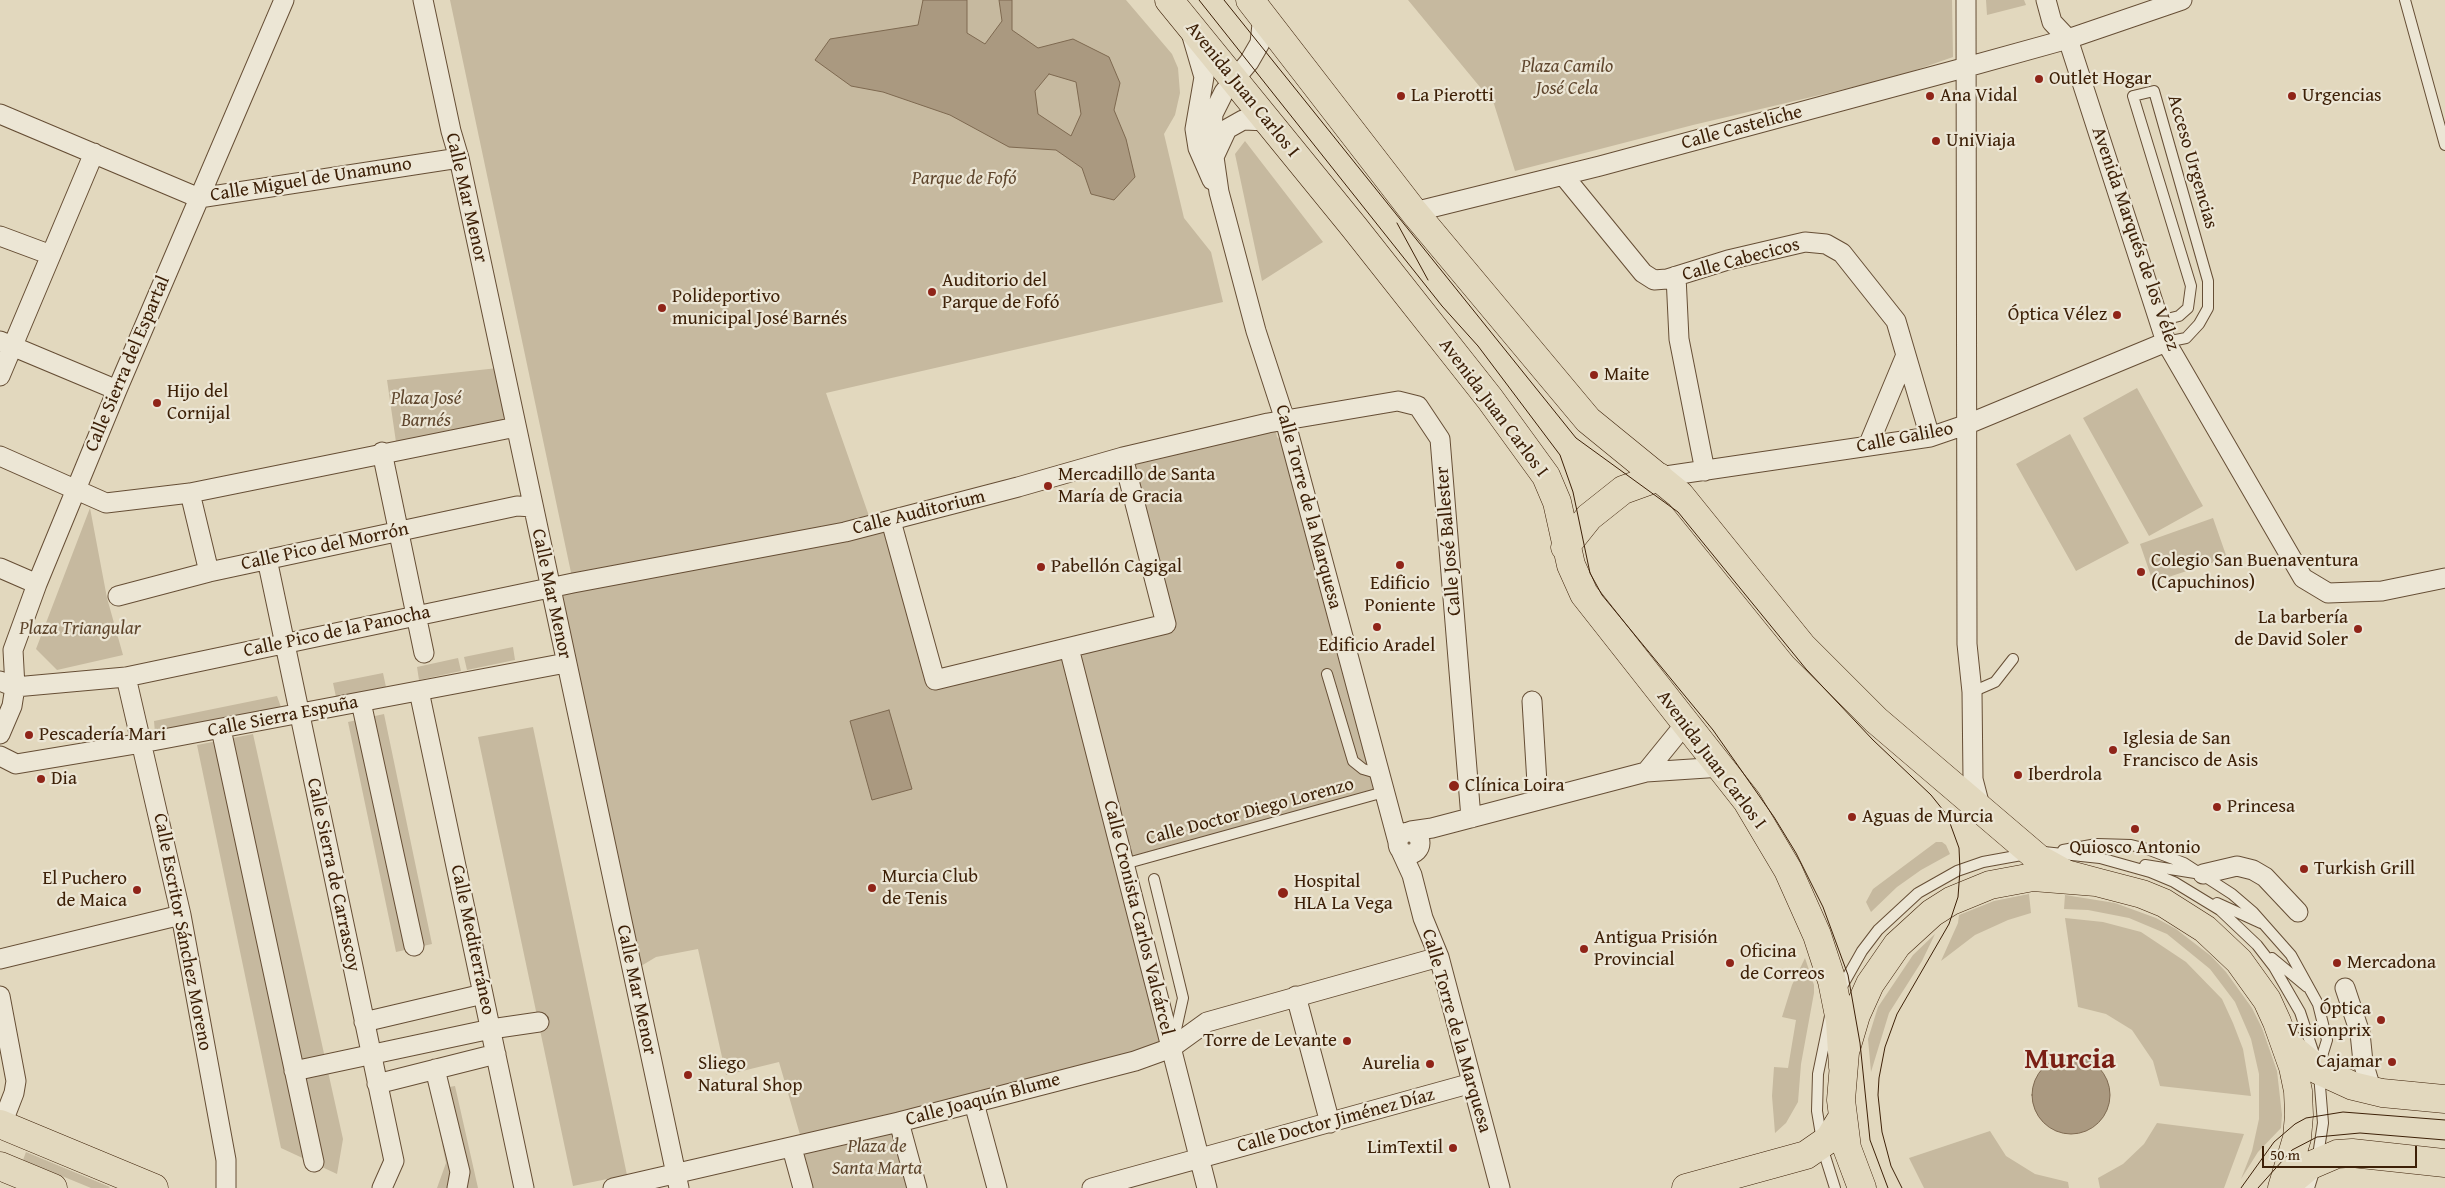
<!DOCTYPE html>
<meta charset="utf-8">
<style>
body{margin:0}
#map{position:relative;width:2445px;height:1188px;overflow:hidden;background:#e2d8be;font-family:"Gentium Book Plus",serif}
canvas{display:block}
.scale{position:absolute;left:2262px;top:1146px;width:155px;height:22px;box-sizing:border-box;border:2px solid #3d2007;border-top:0;padding-left:6px;font-size:15px;line-height:18px;white-space:nowrap;color:#3d2007;-webkit-text-stroke:4px #ece6d5;paint-order:stroke}
</style>
<div id="map">
<canvas width="2445" height="1188"></canvas>
<div class="scale">50 m</div>
</div>
<script>
const context = document.querySelector('canvas').getContext('2d');
context.lineJoin = 'round';
function fillPath(path, color) { context.fillStyle = color; context.fill(path, 'evenodd'); }
const poly = rows => new Path2D(rows.map(r => 'M' + r).join(''));
function strokePath(path, color, width, dash) { context.strokeStyle = color; context.lineWidth = width; context.lineCap = dash ? 'butt' : 'round'; context.setLineDash(dash || []); context.stroke(path); }
function drawText(font, color, halo, rows, align = 'center') {
  context.font = font + ' "Gentium Book Plus",serif'; context.lineWidth = 4.5; context.setLineDash([]); context.textBaseline = 'middle'; context.strokeStyle = halo; context.fillStyle = color; for (const [text, x, y, turn = 0] of rows) {
    context.save(); context.translate(x, y); context.rotate((+turn || 0) * Math.PI / 180); context.textAlign = isNaN(turn) ? turn : align; if (halo) context.strokeText(text, 0, 0); context.fillText(text, 0, 0); context.restore();
  }
}
fillPath(poly([
 [450,0,1126,0,1172,54,1178,68,1180,93,1175,115,1164,134,1184,218,1211,252,1223,302,826,393,869,516,855,518,882,523,935,679,1165,624,1123,457,1274,422,1277,437,1292,449,1384,792,1124,864,1171,1048,899,1122,917,1188,803,1188,803,1145,779,1062,726,1075,698,949,656,957,641,966,550,588,573,582],
 [1408,0,1952,0,1953,57,1896,77,1693,125,1515,171,1494,104],
 [1986,0,2024,0,2026,5,1987,15],
 [1245,141,1323,242,1262,281,1235,154],
 [498,368,509,428,397,449,387,380],
 [2137,388,2203,506,2149,536,2083,418],
 [2070,434,2129,543,2076,571,2016,464],
 [90,508,107,598,123,655,57,670,36,649],
 [2213,518,2227,558,2153,582,2140,544],
 [513,647,515,660,467,670,464,657],
 [458,658,461,671,419,680,417,667],
 [383,673,386,687,336,697,333,683],
 [277,696,282,710,155,733,154,721],
 [384,714,432,944,396,952,348,722],
 [533,727,627,1175,573,1186,478,737],
 [253,734,343,1139,337,1174,281,1148,197,745],
 [1936,842,1942,842,1946,845,1950,854,1921,870,1897,887,1871,912,1866,902,1873,889],
 [2029,894,2031,913,2008,920,1975,935,1941,961,1958,923,1959,915,1994,901],
 [2065,895,2115,903,2156,918,2176,929,2211,956,2226,972,2252,1008,2262,1028,2277,1071,2282,1115,2281,1128,2258,1152,2241,1179,2252,1151,2259,1119,2259,1074,2251,1039,2235,1002,2210,969,2167,934,2129,918,2088,910,2064,909],
 [2065,918,2103,922,2141,932,2186,962,2222,999,2233,1023,2243,1049,2251,1096,2160,1086,2153,1061,2132,1030,2106,1014,2078,1007],
 [1935,934,1922,961,1889,1013,1871,1072,1868,1039,1878,1007,1913,955],
 [1805,958,1814,985,1814,993,1801,1064,1798,1102,1786,1123,1775,1133,1772,1096,1774,1067,1788,1068,1796,1020,1782,1017,1792,985],
 [455,1086,478,1188,437,1188,446,1163,431,1090],
 [2157,1123,2244,1134,2224,1188,2100,1188,2098,1178,2123,1164,2144,1144],
 [1990,1131,2006,1156,2035,1174,2068,1182,2069,1188,1924,1188,1909,1158],
 [26,1152,110,1187,109,1188,91,1188,23,1160]
]), '#c6b99f');
const water = poly([
 [923,0,967,0,967,33,985,44,1002,21,999,0,1012,0,1012,30,1038,48,1073,39,1109,57,1120,83,1114,110,1126,139,1135,177,1114,200,1091,194,1082,168,1056,150,1009,147,950,115,883,92,851,86,815,60,830,39,918,25,923,0],
 [1049,74,1076,82,1081,114,1071,136,1038,114,1035,91,1049,74],
 [889,710,912,789,872,800,850,721,889,710],
 '2032 1095a39 39 0 1 1 78 0a39 39 0 1 1-78 0Z'
]);
fillPath(water, '#aa9980');
strokePath(water, '#7e6950', 1);
const lane = poly([
 [2405,0,2445,145],
 [2159,321,2179,316,2188,308,2191,286,2133,96,2154,91,2208,281,2208,308,2199,324,2186,338,2166,342],
 [1327,674,1353,761,1363,769,1380,774],
 [1972,692,1995,682,2013,659],
 [2063,850,2097,844,2131,845,2147,849,2184,863,2232,894,2253,912,2291,955,2318,1004,2327,1040,2318,1069],
 [2044,852,2100,858,2150,872,2174,882,2220,910,2257,945,2274,967,2300,1012,2316,1060],
 [1124,864,1384,792],
 [2145,865,2195,873],
 [1154,879,1183,998,1173,1043],
 [2217,903,2261,923],
 [2272,958,2307,987],
 [1840,990,1862,951,1878,930,1918,893,1957,871,1983,862,2027,854],
 [1830,1016,1818,1074,1817,1111,1824,1153,1835,1188],
 [2309,1188,2317,1162,2323,1123,2319,1074]
]);
const street = poly([
 [423,0,451,131,459,158,679,1188],
 [1966,0,1967,644,1972,692,1973,779,1981,810],
 [2046,0,2052,22,2068,39,2166,342,2303,578,2328,593,2382,591,2445,578],
 [1192,36,1204,77,1195,129,1198,148,1212,180],
 [0,114,199,198,459,158],
 [1268,121,1243,120,1227,129,1214,157,1219,192,1256,331,1285,420,1398,842],
 [1214,153,1212,129,1213,114,1224,92,1249,62,1260,43,1262,24,1259,13],
 [1563,175,1643,273,1654,280,1667,279,1728,260,1805,242,1826,244,1842,253,1896,321,1930,437],
 [1414,212,1600,166,1956,70,2068,39,2182,0],
 [0,236,51,255],
 [1676,276,1679,339,1705,471],
 [0,341,117,390],
 [0,376,94,153],
 [1868,446,1906,355],
 [382,452,424,653],
 [0,456,106,503,190,493,516,427],
 [1659,477,1930,437,1968,424,2166,342],
 [190,493,209,572],
 [891,521,935,680,1166,624,1123,457],
 [267,559,394,1161,382,1188],
 [0,568,37,584],
 [118,596,209,572,517,506,533,507],
 [1069,648,1207,1188],
 [126,677,181,915,226,1160,226,1188],
 [0,681,15,687,126,677,573,583,845,532,1018,487,1123,457,1268,423,1398,401,1418,406,1440,439,1471,818],
 [419,691,524,1188],
 [1532,701,1538,800],
 [361,702,414,946],
 [1685,724,1646,772,1722,767],
 [221,729,314,1162],
 [0,734,12,706,15,687,13,650,37,584,117,390,284,0],
 [0,756,16,764,142,743,566,663],
 [1411,831,1432,828,1646,772],
 '1398 843a11 11 0 1 1 22 0a11 11 0 1 1-22 0Z',
 [1401,851,1412,875,1423,918,1439,957,1500,1188],
 [2203,874,2237,866,2253,870,2265,877,2298,912],
 [0,959,181,915],
 [2345,988,2360,1033,2363,1062,2372,1092],
 [0,996,16,1081,14,1093,2,1124],
 [1296,996,1330,1123],
 [364,1022,483,994],
 [435,1069,460,1172,457,1188],
 [294,1071,491,1029,539,1022],
 [377,1084,496,1054],
 [974,1103,997,1188],
 [899,1122,917,1188],
 [792,1148,803,1188],
 [613,1188,899,1122,1135,1061,1171,1048,1207,1022,1439,957],
 [1092,1188,1472,1083]
]);
const primary = poly([
 [1169,0,1354,227,1490,399,1546,476,1557,502,1571,565,1584,594,1747,801,1788,870,1817,935,1832,981,1840,1021,1843,1067],
 [1250,0,1414,212,1588,420,1680,495,1803,647,1876,720,2039,859,2066,874,2096,882],
 [1565,547,1589,517,1623,490,1659,477],
 [2286,1040,2295,1051,2318,1070,2353,1086,2382,1093,2445,1099],
 [0,1124,154,1188],
 [0,1166,53,1188],
 [1686,1188,1806,1155,1829,1139,1842,1118],
 [1862,1188,1847,1148,1841,1100,1845,1052,1856,1015,1870,984,1897,945,1932,913,1951,901,1990,885,2033,877,2096,882,2142,894,2164,903,2205,929,2239,961,2267,1000,2277,1022,2293,1067,2298,1091,2299,1115,2297,1138,2282,1188],
 [2283,1188,2309,1166,2337,1154,2352,1153,2445,1163]
]);
strokePath(lane, '#664e35', 12);
strokePath(street, '#664e35', 21);
strokePath(primary, '#3d2007', 29);
strokePath(lane, '#ece6d5', 10);
strokePath(street, '#ece6d5', 19);
strokePath(primary, '#e2d8be', 28);
strokePath(poly([
 [1199,0,1442,306,1478,346,1560,455,1573,492,1590,573,1602,595,1713,730,1774,817,1796,853,1823,907,1848,975,1860,1043,1870,1140,1888,1188],
 [1224,0,1576,438,1678,512,1806,669,1873,740,1931,795,1947,815,1959,848,1960,870,1958,897,1949,924,1897,1014,1885,1047,1879,1078,1878,1095,1882,1132,1891,1166,1902,1188],
 [1397,223,1428,280],
 [2241,1188,2274,1142,2295,1124,2306,1118,2343,1112,2445,1120],
 [2258,1188,2292,1150,2317,1137,2360,1133,2445,1140]
]), '#3d2007', 1);
for (const [x, y, r, color] of [
 [2039,79,5,"#8f2418"],
 [1401,96,5,"#8f2418"],
 [1930,96,5,"#8f2418"],
 [2292,96,5,"#8f2418"],
 [1936,141,5,"#8f2418"],
 [932,292,5,"#8f2418"],
 [662,308,5,"#8f2418"],
 [2117,315,5,"#8f2418"],
 [1594,375,5,"#8f2418"],
 [157,403,5,"#8f2418"],
 [1048,486,5,"#8f2418"],
 [1400,565,5,"#8f2418"],
 [1041,567,5,"#8f2418"],
 [2141,572,5,"#8f2418"],
 [1377,627,5,"#8f2418"],
 [2358,629,5,"#8f2418"],
 [29,735,5,"#8f2418"],
 [2113,750,5,"#8f2418"],
 [2018,775,5,"#8f2418"],
 [41,779,5,"#8f2418"],
 [1454,786,6,"#8f2418"],
 [2217,807,5,"#8f2418"],
 [1852,817,5,"#8f2418"],
 [2135,829,5,"#8f2418"],
 [2304,869,5,"#8f2418"],
 [872,888,5,"#8f2418"],
 [137,890,5,"#8f2418"],
 [1283,893,6,"#8f2418"],
 [1584,949,5,"#8f2418"],
 [1730,963,5,"#8f2418"],
 [2337,963,5,"#8f2418"],
 [2381,1020,5,"#8f2418"],
 [1347,1041,5,"#8f2418"],
 [2392,1062,5,"#8f2418"],
 [1430,1064,5,"#8f2418"],
 [688,1075,5,"#8f2418"],
 [1453,1148,5,"#8f2418"]
]) { const dot = new Path2D(); dot.arc(x, y, r, 0, 2 * Math.PI); context.fillStyle = color; context.fill(dot); strokePath(dot, '#ece6d5', 2); }
drawText('italic 19px', '#5f462d', '#ece6d5', [
 ["Plaza Camilo",1567,67],
 ["José Cela",1567,89],
 ["Parque de Fofó",964,179],
 ["Plaza José",426,399],
 ["Barnés",426,421],
 ["Plaza Triangular",80,629],
 ["Plaza de",877,1147],
 ["Santa Marta",877,1169]
]);
drawText('19px', '#3d2007', '#ece6d5', [
 ["Outlet Hogar",2049,79],
 ["La Pierotti",1411,96],
 ["Ana Vidal",1940,96],
 ["Urgencias",2302,96],
 ["UniViaja",1946,141],
 ["Auditorio del",942,281],
 ["Parque de Fofó",942,303],
 ["Polideportivo",672,297],
 ["municipal José Barnés",672,319],
 ["Óptica Vélez",2107,315,"right"],
 ["Maite",1604,375],
 ["Hijo del",167,392],
 ["Cornijal",167,414],
 ["Mercadillo de Santa",1058,475],
 ["María de Gracia",1058,497],
 ["Colegio San Buenaventura",2151,561],
 ["(Capuchinos)",2151,583],
 ["Pabellón Cagigal",1051,567],
 ["Edificio",1400,584,"center"],
 ["Poniente",1400,606,"center"],
 ["La barbería",2348,618,"right"],
 ["de David Soler",2348,640,"right"],
 ["Edificio Aradel",1377,646,"center"],
 ["Pescadería Mari",39,735],
 ["Iglesia de San",2123,739],
 ["Francisco de Asis",2123,761],
 ["Iberdrola",2028,775],
 ["Dia",51,779],
 ["Clínica Loira",1465,786],
 ["Princesa",2227,807],
 ["Aguas de Murcia",1862,817],
 ["Quiosco Antonio",2135,848,"center"],
 ["Turkish Grill",2314,869],
 ["Murcia Club",882,877],
 ["de Tenis",882,899],
 ["El Puchero",127,879,"right"],
 ["de Maica",127,901,"right"],
 ["Hospital",1294,882],
 ["HLA La Vega",1294,904],
 ["Antigua Prisión",1594,938],
 ["Provincial",1594,960],
 ["Oficina",1740,952],
 ["de Correos",1740,974],
 ["Mercadona",2347,963],
 ["Óptica",2371,1009,"right"],
 ["Visionprix",2371,1031,"right"],
 ["Torre de Levante",1337,1041,"right"],
 ["Cajamar",2382,1062,"right"],
 ["Sliego",698,1064],
 ["Natural Shop",698,1086],
 ["Aurelia",1420,1064,"right"],
 ["LimTextil",1443,1148,"right"]
], 'left');
drawText('19px', '#3d2007', '#ece6d5', [
 ["Avenida Juan Carlos I",1242,90,51],
 ["Calle Casteliche",1742,128,-15],
 ["Acceso Urgencias",2192,162,74],
 ["Calle Miguel de Unamuno",311,180,-9],
 ["Calle Mar Menor",466,198,77],
 ["Avenida Marqués de los Vélez",2135,239,71],
 ["Calle Cabecicos",1741,260,-15],
 ["Calle Sierra del Espartal",128,364,-67],
 ["Avenida Juan Carlos I",1493,408,53],
 ["Calle Galileo",1905,438,-11],
 ["Calle Torre de la Marquesa",1308,507,75],
 ["Calle Auditorium",919,513,-14],
 ["Calle José Ballester",1449,541,-95],
 ["Calle Pico del Morrón",325,547,-12],
 ["Calle Mar Menor",551,594,78],
 ["Calle Pico de la Panocha",337,632,-12],
 ["Calle Sierra Espuña",283,717,-11],
 ["Avenida Juan Carlos I",1711,760,53],
 ["Calle Doctor Diego Lorenzo",1250,812,-15],
 ["Calle Sierra de Carrascoy",333,875,78],
 ["Calle Cronista Carlos Valcárcel",1138,918,76],
 ["Calle Escritor Sánchez Moreno",182,932,79],
 ["Calle Mediterráneo",472,940,78],
 ["Calle Mar Menor",636,990,78],
 ["Calle Torre de la Marquesa",1456,1031,74],
 ["Calle Joaquín Blume",983,1100,-15],
 ["Calle Doctor Jiménez Díaz",1336,1121,-15]
]);
drawText('bold 29px', '#7a1f14', '#ece6d5', [
 ["Murcia",2070,1061]
]);
</script>
